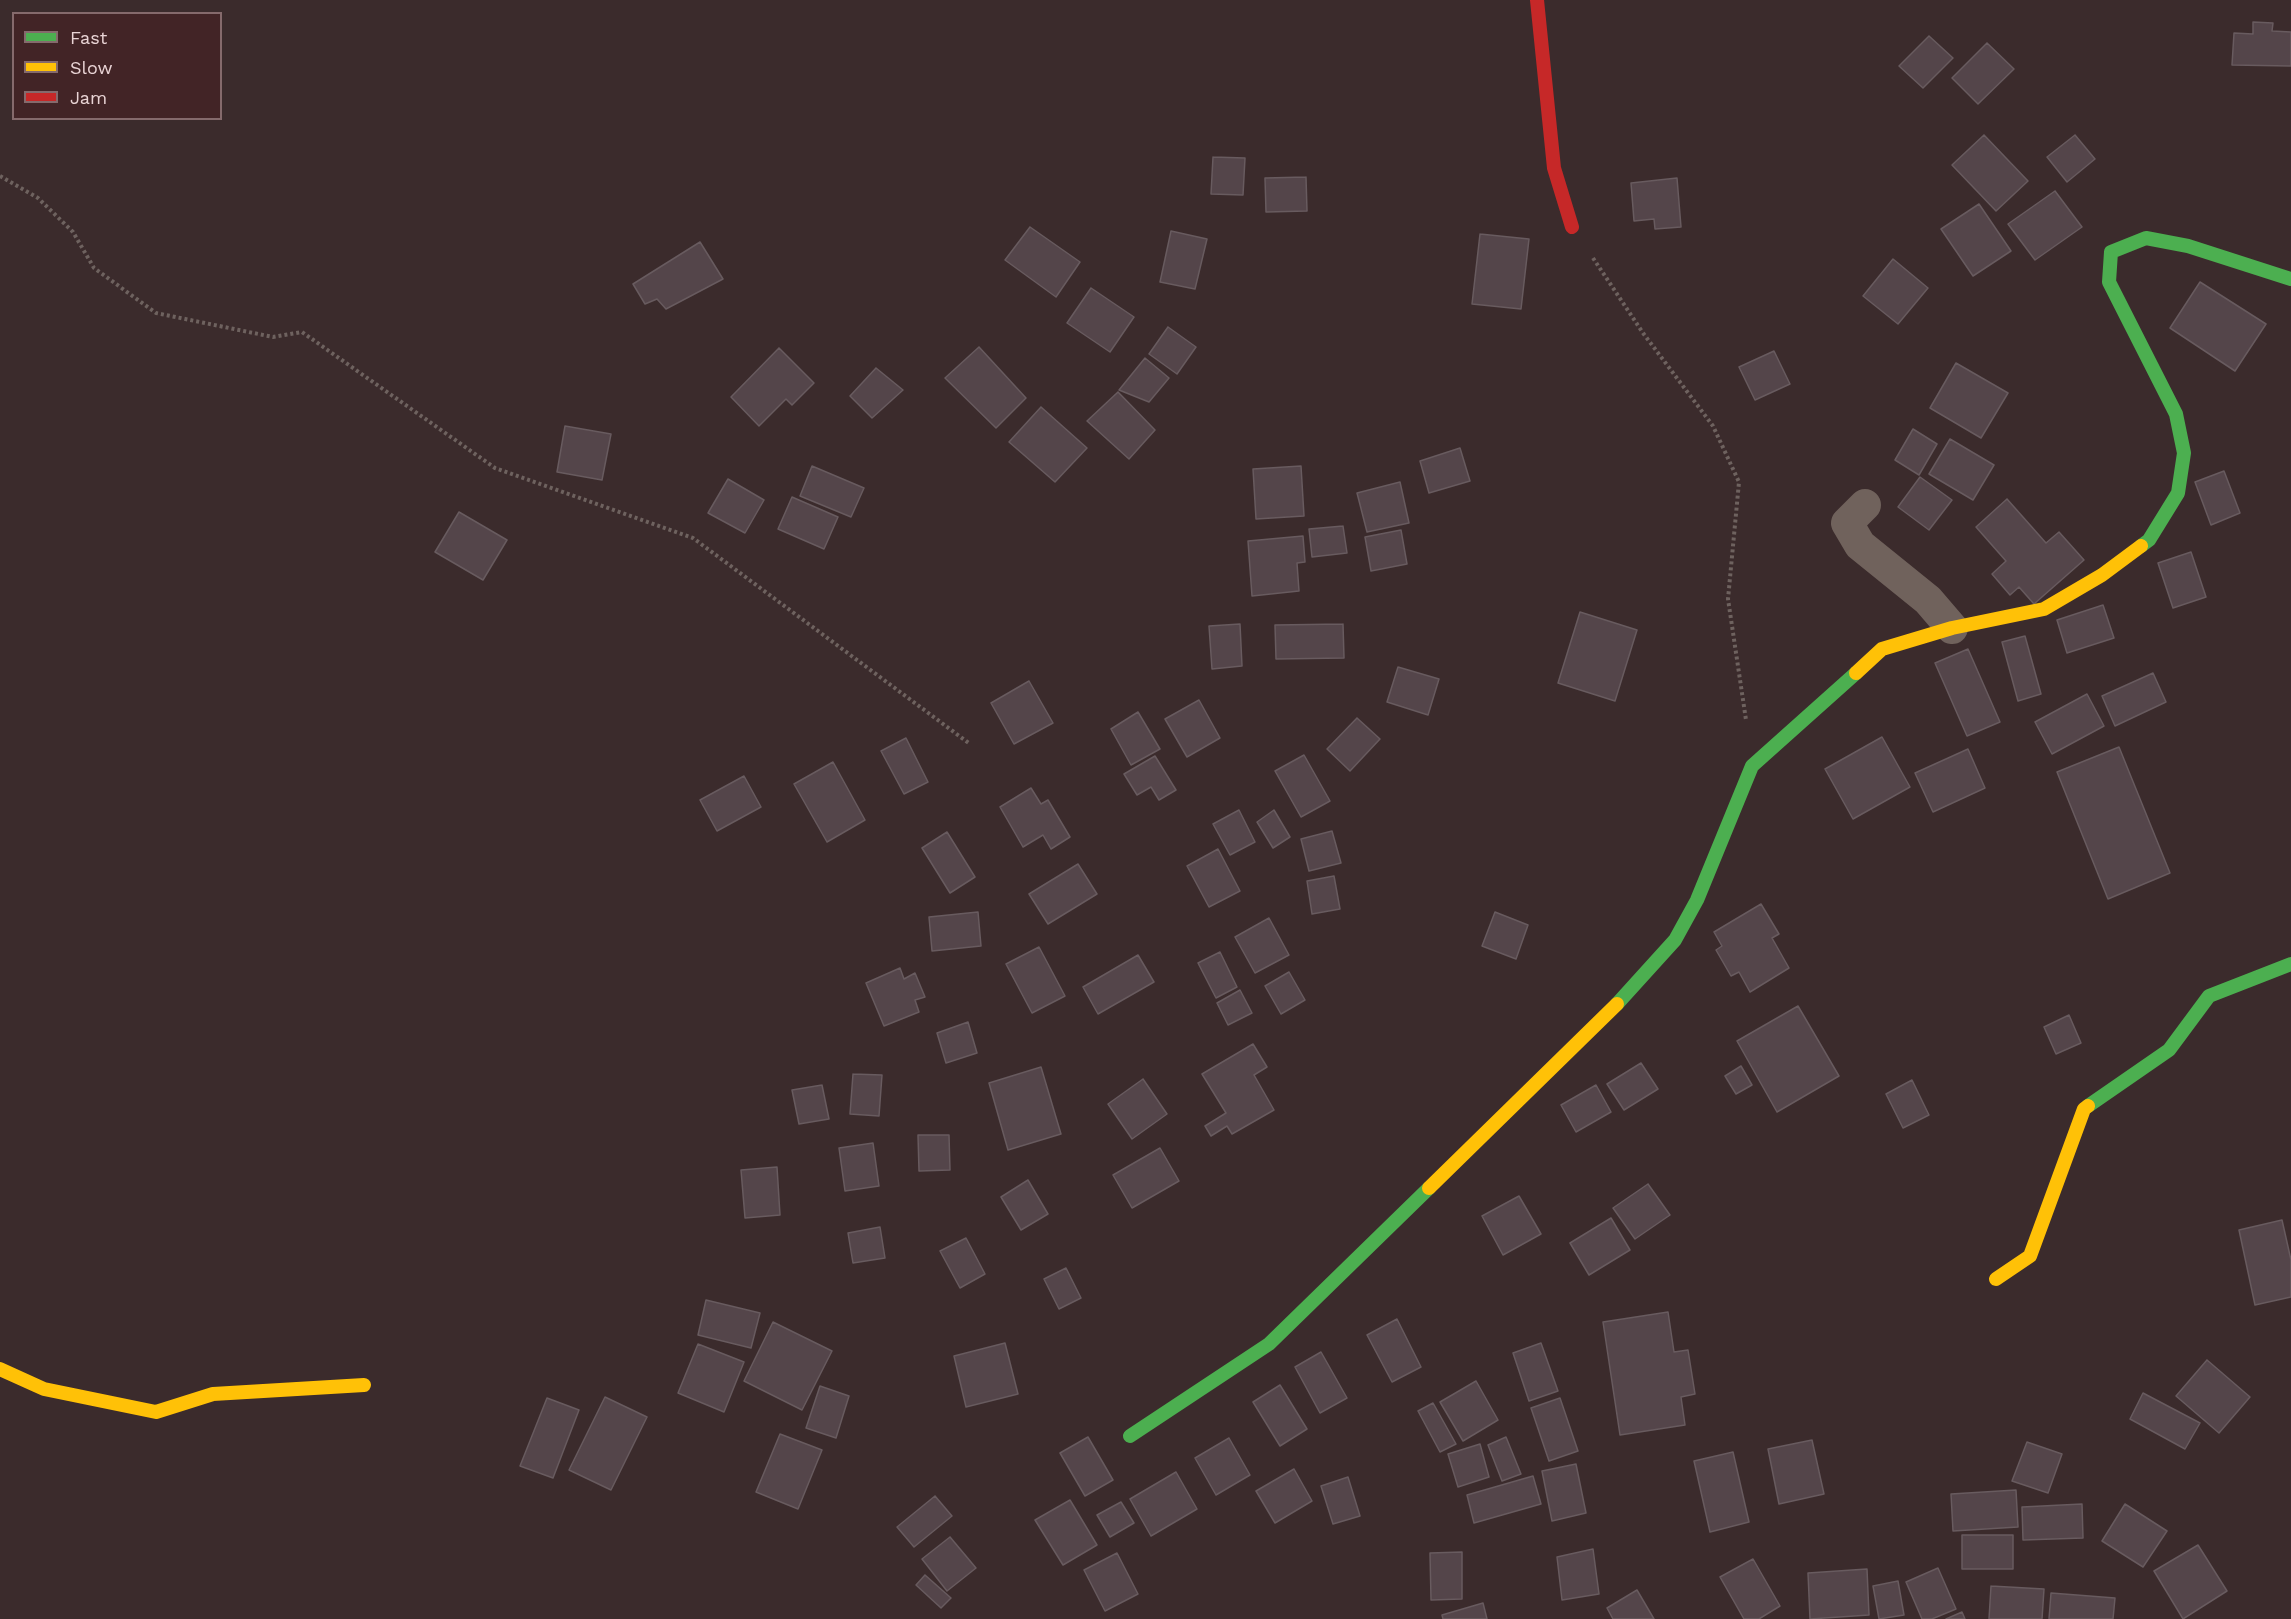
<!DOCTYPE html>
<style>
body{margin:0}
#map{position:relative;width:2291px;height:1619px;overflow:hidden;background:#3b2b2c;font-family:"Work Sans",sans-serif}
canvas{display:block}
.legend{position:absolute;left:12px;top:12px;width:210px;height:108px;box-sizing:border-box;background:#422426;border:2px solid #856a6c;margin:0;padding:8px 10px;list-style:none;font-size:18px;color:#e9d4d5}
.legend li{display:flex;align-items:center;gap:12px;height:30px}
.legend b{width:30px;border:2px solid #856a6c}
</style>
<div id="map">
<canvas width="2291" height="1619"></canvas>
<ul class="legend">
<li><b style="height:8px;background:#4caf50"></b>Fast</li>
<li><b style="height:8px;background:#ffc107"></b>Slow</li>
<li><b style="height:8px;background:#c62828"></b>Jam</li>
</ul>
</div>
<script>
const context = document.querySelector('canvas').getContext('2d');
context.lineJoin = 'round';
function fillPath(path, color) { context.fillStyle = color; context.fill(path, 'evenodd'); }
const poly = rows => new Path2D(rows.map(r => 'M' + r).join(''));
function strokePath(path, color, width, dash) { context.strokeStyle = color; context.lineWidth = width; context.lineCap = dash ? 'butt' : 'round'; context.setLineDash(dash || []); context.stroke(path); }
const building = poly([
 [2253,22,2273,23,2272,31,2291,32,2291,66,2232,65,2234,33,2253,34,2253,22],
 [1929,36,1953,58,1923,88,1899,66,1929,36],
 [1987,43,2014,69,1978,104,1952,78,1987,43],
 [1984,135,2028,181,1996,211,1952,165,1984,135],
 [2075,135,2095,159,2067,182,2047,157,2075,135],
 [1213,157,1245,158,1243,195,1211,194,1213,157],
 [1306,177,1307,211,1266,212,1265,178,1306,177],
 [1677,178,1681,227,1655,229,1654,219,1634,221,1631,183,1677,178],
 [2055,191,2082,227,2035,260,2008,224,2055,191],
 [1979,204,2011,251,1973,276,1941,229,1979,204],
 [1030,227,1080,262,1056,297,1005,260,1030,227],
 [1171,231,1207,239,1195,289,1160,282,1171,231],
 [1480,234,1529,239,1521,309,1472,304,1480,234],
 [700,242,723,279,666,309,657,299,645,304,633,284,700,242],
 [1893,259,1928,288,1898,324,1863,296,1893,259],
 [2200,282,2266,324,2235,371,2170,328,2200,282],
 [1091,288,1134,317,1110,352,1067,323,1091,288],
 [1168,327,1196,347,1177,374,1149,354,1168,327],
 [979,347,1026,398,996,428,945,378,979,347],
 [779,348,814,383,792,405,786,399,759,426,731,397,779,348],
 [1774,351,1790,384,1755,400,1739,367,1774,351],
 [1145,358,1169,378,1149,402,1119,390,1145,358],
 [1956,363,2008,393,1981,438,1930,408,1956,363],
 [876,368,903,390,872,418,850,396,876,368],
 [1118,392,1155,430,1129,459,1087,421,1118,392],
 [1041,407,1087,448,1055,482,1009,442,1041,407],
 [565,426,611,434,602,480,557,472,565,426],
 [1913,429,1937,444,1919,475,1895,460,1913,429],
 [1950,439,1994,465,1973,500,1929,474,1950,439],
 [1460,448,1470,481,1429,493,1420,461,1460,448],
 [812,466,864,488,851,517,800,496,812,466],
 [1301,466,1304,516,1256,519,1253,469,1301,466],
 [2224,471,2240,513,2211,525,2195,482,2224,471],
 [1920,477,1952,500,1929,530,1898,507,1920,477],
 [728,479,764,500,745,533,708,513,728,479],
 [1400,482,1409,523,1367,532,1357,493,1400,482],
 [792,497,838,517,824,549,778,529,792,497],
 [2007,499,2046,543,2059,532,2084,560,2034,604,2019,587,2010,595,1992,574,2006,561,1976,527,2007,499],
 [459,512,507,540,483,580,435,552,459,512],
 [1343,526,1347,553,1312,557,1309,529,1343,526],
 [1401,530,1407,564,1371,571,1365,537,1401,530],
 [1303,536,1305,562,1297,563,1299,591,1252,596,1248,541,1303,536],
 [2191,552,2206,597,2173,608,2158,563,2191,552],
 [2103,605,2114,638,2067,653,2057,620,2103,605],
 [1580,612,1637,630,1615,701,1558,683,1580,612],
 [1240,624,1242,666,1212,669,1209,626,1240,624],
 [1343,624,1344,658,1276,659,1275,625,1343,624],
 [2025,636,2041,694,2018,701,2002,642,2025,636],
 [1968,649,2000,722,1967,736,1935,663,1968,649],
 [1398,667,1439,679,1428,715,1387,702,1398,667],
 [2153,673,2166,702,2115,726,2102,696,2153,673],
 [1029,681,1053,723,1014,744,991,703,1029,681],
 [2087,694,2104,726,2052,754,2035,722,2087,694],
 [1199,700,1220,738,1187,757,1165,719,1199,700],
 [1138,712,1160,749,1131,765,1111,729,1138,712],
 [1357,718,1380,739,1350,771,1327,749,1357,718],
 [1882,737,1910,787,1853,819,1825,769,1882,737],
 [906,738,928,782,904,794,881,751,906,738],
 [2119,747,2170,873,2108,899,2057,772,2119,747],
 [1968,749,1985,788,1933,812,1915,773,1968,749],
 [1304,755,1330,801,1301,817,1275,771,1304,755],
 [1155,756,1176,790,1159,800,1151,787,1137,795,1124,774,1155,756],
 [833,762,865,820,827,842,794,784,833,762],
 [744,776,761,807,717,831,700,800,744,776],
 [1031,788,1041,804,1048,800,1070,837,1051,849,1043,835,1023,847,1000,807,1031,788],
 [1239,810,1255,842,1230,855,1213,824,1239,810],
 [1274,810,1290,837,1273,848,1257,822,1274,810],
 [1332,831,1341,863,1309,871,1301,839,1332,831],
 [947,832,975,877,950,893,922,848,947,832],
 [1218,849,1240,891,1209,907,1187,866,1218,849],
 [1078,864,1097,894,1048,924,1029,894,1078,864],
 [1334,876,1340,909,1312,914,1307,881,1334,876],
 [1761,904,1779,934,1772,938,1789,968,1750,992,1739,972,1731,976,1716,950,1722,946,1714,932,1761,904],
 [978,912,981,946,932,951,929,917,978,912],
 [1495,912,1528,925,1516,959,1482,946,1495,912],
 [1269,918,1289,955,1255,973,1235,937,1269,918],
 [1039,947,1065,996,1032,1013,1006,964,1039,947],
 [1220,952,1237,987,1216,998,1198,963,1220,952],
 [1138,955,1154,982,1098,1014,1083,987,1138,955],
 [900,968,904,979,915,973,925,997,915,1000,919,1012,884,1026,866,983,900,968],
 [1289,972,1305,1000,1281,1014,1265,986,1289,972],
 [1240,990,1252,1013,1228,1025,1217,1003,1240,990],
 [1798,1006,1839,1076,1777,1112,1737,1041,1798,1006],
 [2069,1015,2081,1043,2056,1054,2044,1027,2069,1015],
 [968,1022,977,1053,946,1063,937,1033,968,1022],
 [1253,1044,1267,1067,1254,1075,1274,1110,1232,1134,1227,1126,1211,1136,1205,1126,1226,1113,1202,1074,1253,1044],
 [1641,1063,1658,1089,1624,1110,1607,1084,1641,1063],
 [1741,1066,1752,1085,1736,1094,1725,1076,1741,1066],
 [1041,1067,1061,1134,1008,1150,989,1083,1041,1067],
 [853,1074,882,1075,879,1116,850,1114,853,1074],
 [1143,1079,1167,1114,1132,1139,1108,1104,1143,1079],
 [1912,1080,1929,1115,1903,1128,1886,1094,1912,1080],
 [822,1085,829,1119,799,1124,792,1090,822,1085],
 [1596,1085,1611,1112,1576,1132,1561,1105,1596,1085],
 [918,1135,949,1135,950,1170,919,1171,918,1135],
 [873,1143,879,1186,845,1191,839,1148,873,1143],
 [1160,1148,1179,1181,1132,1208,1113,1175,1160,1148],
 [777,1167,780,1215,745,1218,741,1170,777,1167],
 [1028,1180,1048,1214,1021,1230,1001,1197,1028,1180],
 [1648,1184,1670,1215,1635,1239,1613,1208,1648,1184],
 [1519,1196,1541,1234,1503,1255,1482,1216,1519,1196],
 [1611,1218,1630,1250,1589,1275,1570,1243,1611,1218],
 [2282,1220,2291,1260,2291,1297,2255,1305,2239,1230,2282,1220],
 [880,1227,885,1258,853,1263,848,1233,880,1227],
 [966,1238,985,1274,960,1288,940,1251,966,1238],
 [1066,1268,1081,1298,1059,1309,1044,1279,1066,1268],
 [706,1300,760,1313,751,1348,698,1335,706,1300],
 [1668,1312,1674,1352,1688,1350,1695,1394,1681,1397,1685,1425,1620,1435,1603,1322,1668,1312],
 [1397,1319,1421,1367,1392,1382,1367,1335,1397,1319],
 [773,1322,832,1351,802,1410,744,1381,773,1322],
 [1005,1343,1018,1394,966,1407,954,1356,1005,1343],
 [1541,1343,1558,1391,1529,1401,1513,1353,1541,1343],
 [698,1344,744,1362,724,1412,678,1393,698,1344],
 [1321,1352,1347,1398,1320,1413,1295,1367,1321,1352],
 [2207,1360,2250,1397,2219,1433,2176,1396,2207,1360],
 [1476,1381,1498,1420,1463,1441,1440,1402,1476,1381],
 [1280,1385,1307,1429,1280,1446,1253,1402,1280,1385],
 [820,1386,849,1396,836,1438,806,1428,820,1386],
 [2143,1393,2200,1423,2185,1449,2130,1419,2143,1393],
 [605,1397,647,1417,611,1490,569,1470,605,1397],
 [547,1398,579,1410,553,1478,520,1466,547,1398],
 [1560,1398,1578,1451,1549,1461,1531,1408,1560,1398],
 [1433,1403,1456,1444,1440,1452,1418,1411,1433,1403],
 [780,1434,822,1450,798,1509,756,1492,780,1434],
 [1088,1437,1113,1480,1085,1496,1060,1453,1088,1437],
 [1506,1437,1521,1474,1502,1481,1488,1445,1506,1437],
 [1229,1438,1250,1475,1216,1495,1195,1458,1229,1438],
 [1812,1440,1824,1494,1779,1504,1768,1449,1812,1440],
 [2027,1442,2062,1454,2048,1493,2012,1481,2027,1442],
 [1480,1444,1489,1477,1458,1487,1448,1454,1480,1444],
 [1733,1452,1749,1522,1710,1532,1694,1461,1733,1452],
 [1576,1464,1586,1513,1552,1521,1542,1471,1576,1464],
 [1294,1469,1312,1501,1275,1523,1256,1491,1294,1469],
 [1176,1472,1197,1509,1151,1536,1130,1499,1176,1472],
 [1533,1476,1541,1504,1474,1523,1467,1495,1533,1476],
 [1348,1477,1360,1516,1333,1524,1321,1486,1348,1477],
 [2016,1490,2018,1527,1953,1531,1951,1494,2016,1490],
 [935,1496,952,1516,914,1547,897,1527,935,1496],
 [1070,1500,1097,1545,1063,1565,1035,1520,1070,1500],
 [1121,1502,1134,1523,1110,1537,1097,1515,1121,1502],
 [2082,1504,2083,1538,2023,1540,2022,1507,2082,1504],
 [2125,1504,2167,1531,2143,1567,2102,1541,2125,1504],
 [1962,1535,2013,1535,2013,1569,1962,1569,1962,1535],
 [950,1537,976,1568,947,1591,922,1559,950,1537],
 [2198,1545,2227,1591,2183,1619,2154,1571,2198,1545],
 [1593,1549,1599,1594,1562,1600,1557,1557,1593,1549],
 [1462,1552,1462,1599,1431,1600,1430,1553,1462,1552],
 [1117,1553,1138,1594,1105,1611,1084,1570,1117,1553],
 [1753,1559,1780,1606,1759,1619,1744,1619,1720,1577,1753,1559],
 [1938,1568,1956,1609,1932,1619,1922,1619,1906,1582,1938,1568],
 [1867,1569,1869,1615,1810,1619,1808,1573,1867,1569],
 [925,1575,951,1598,941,1608,916,1585,925,1575],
 [1898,1581,1904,1615,1879,1619,1873,1586,1898,1581],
 [1991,1586,2044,1589,2042,1619,1989,1619,1991,1586],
 [1637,1590,1654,1619,1613,1619,1607,1608,1637,1590],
 [2051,1593,2115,1598,2113,1619,2049,1619,2051,1593],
 [1483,1603,1487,1619,1443,1619,1442,1615,1483,1603],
 [1962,1612,1965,1619,1946,1619,1962,1612]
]);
fillPath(building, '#54454a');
strokePath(building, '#685b5f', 1.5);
strokePath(poly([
 [0,176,38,198,73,232,94,268,156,313,273,337,302,332,495,468,693,538,970,744],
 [1593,258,1643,333,1713,426,1739,482,1728,599,1746,720]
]), '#6e625f', 4, [3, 3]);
strokePath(poly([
 [1865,505,1847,523,1860,545,1928,600,1952,628]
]), '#70625c', 32);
strokePath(poly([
 [2141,546,2149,540,2178,493,2184,453,2176,414,2109,282,2111,252,2146,238,2188,246,2291,279],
 [1617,1004,1675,940,1697,900,1752,766,1856,673],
 [2088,1106,2169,1050,2209,996,2291,964],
 [1130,1436,1269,1344,1429,1188]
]), '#4caf50', 14);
strokePath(poly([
 [1856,673,1882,649,1952,628,2044,609,2102,575,2141,546],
 [1429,1188,1617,1004],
 [1996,1279,2030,1256,2084,1109,2088,1106],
 [0,1369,44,1389,156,1412,213,1394,364,1385]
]), '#ffc107', 14);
strokePath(poly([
 [1537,0,1554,168,1572,227]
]), '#c62828', 14);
</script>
